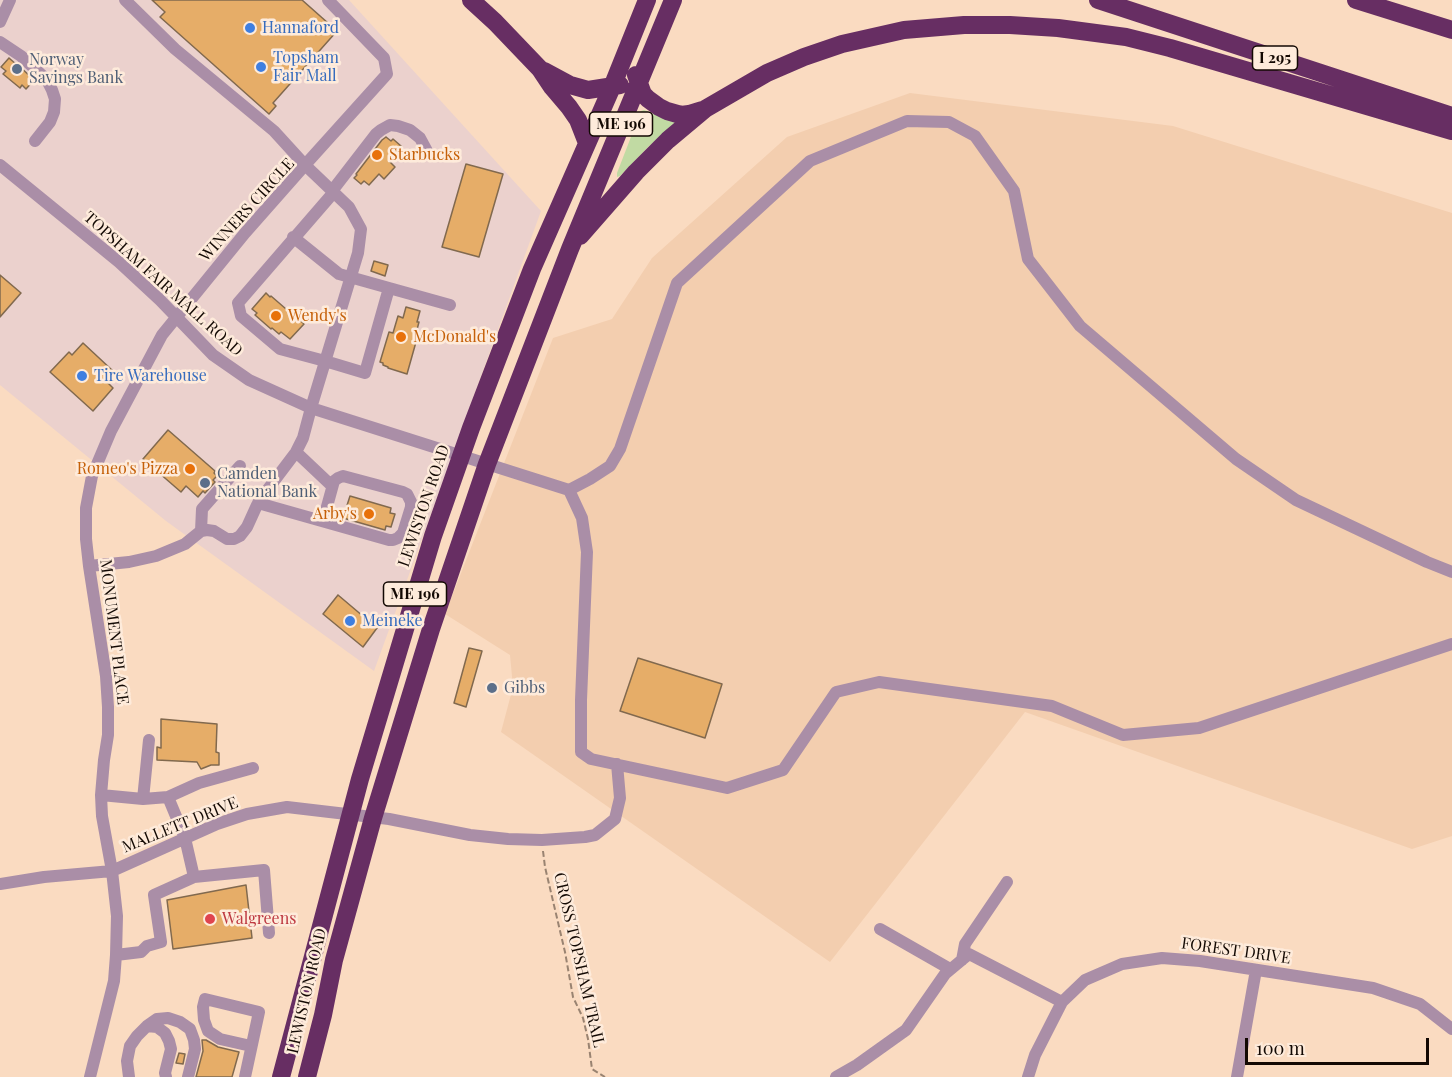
<!DOCTYPE html>
<style>
body{margin:0}
#map{position:relative;width:1452px;height:1077px;overflow:hidden;background:#fadbc1;font-family:"Playfair Display",serif}
canvas{display:block}
.scale{position:absolute;left:1245px;top:1038px;width:184px;height:27px;box-sizing:border-box;border:3px solid #130903;border-top:0;padding-left:8px;font-size:18px;line-height:21px;white-space:nowrap;color:#130903;-webkit-text-stroke:4px #feebdb;paint-order:stroke}
</style>
<div id="map">
<canvas width="1452" height="1077"></canvas>
<div class="scale">100 m</div>
</div>
<script>
const context = document.querySelector('canvas').getContext('2d');
context.lineJoin = 'round';
function fillPath(path, color) { context.fillStyle = color; context.fill(path, 'evenodd'); }
const poly = rows => new Path2D(rows.map(r => 'M' + r).join(''));
function strokePath(path, color, width, dash) { context.strokeStyle = color; context.lineWidth = width; context.lineCap = dash ? 'butt' : 'round'; context.setLineDash(dash || []); context.stroke(path); }
function drawText(font, color, halo, rows, align = 'center') {
  context.font = font + ' "Playfair Display",serif'; context.lineWidth = 5; context.setLineDash([]); context.textBaseline = 'middle'; context.strokeStyle = halo; context.fillStyle = color; for (const [text, x, y, turn = 0] of rows) {
    context.save(); context.translate(x, y); context.rotate((+turn || 0) * Math.PI / 180); context.textAlign = isNaN(turn) ? turn : align; if (halo) context.strokeText(text, 0, 0); context.fillText(text, 0, 0); context.restore();
  }
}
fillPath(poly([
 [0,0,349,0,541,211,374,671,166,521,0,385]
]), '#ebd1cd');
fillPath(poly([
 [910,93,1173,126,1452,213,1452,836,1412,849,1025,712,830,962,501,732,513,687,510,655,445,614,553,338,612,319,652,258,787,137]
]), '#f3ceaf');
fillPath(poly([
 [644,110,660,116,678,121,649,146,620,176,617,177,617,173,641,111]
]), '#c1daa3');
const building = poly([
 [152,0,302,0,337,31,273,103,276,106,269,114,160,17,165,12,152,0],
 [9,58,17,65,17,64,34,80,26,89,22,85,20,88,3,74,6,71,1,67,9,58],
 [386,137,391,141,393,139,401,146,399,148,400,150,390,162,395,167,384,179,379,174,369,185,364,181,361,184,354,178,357,175,356,174,382,140,386,137],
 [466,164,503,174,479,257,442,247,466,164],
 [374,261,388,265,385,276,371,271,374,261],
 [0,275,21,293,0,317,0,275],
 [266,293,270,297,271,296,286,309,287,308,304,324,290,339,281,332,279,334,272,328,271,329,255,315,257,313,252,309,266,293],
 [406,307,420,311,417,322,419,322,414,341,416,342,407,374,388,368,388,367,383,365,383,363,380,362,389,332,393,333,398,316,403,318,406,307],
 [83,343,113,371,105,380,113,388,93,411,50,372,69,352,72,355,83,343],
 [168,430,215,471,214,473,217,476,213,480,215,482,205,493,203,491,198,497,186,486,181,492,143,459,168,430],
 [350,496,391,508,390,513,395,514,391,527,386,526,385,530,343,518,350,496],
 [338,595,377,628,363,647,323,614,338,595],
 [469,648,482,651,466,707,454,703,469,648],
 [638,658,722,684,705,738,620,711,638,658],
 [161,719,217,724,216,752,219,753,219,765,211,765,201,769,197,762,157,760,157,747,161,748,161,719],
 [246,885,252,938,173,949,167,900,246,885],
 [202,1040,206,1040,218,1047,239,1052,232,1077,196,1077,203,1051,202,1040],
 [179,1053,185,1054,183,1064,176,1063,179,1053]
]);
fillPath(building, '#e6ad68');
strokePath(building, '#81694e', 1.5);
strokePath(poly([
 [543,851,545,867,565,952,573,997,583,1018,588,1039,592,1069,605,1077]
]), '#998371', 2, [6, 3]);
strokePath(poly([
 [125,0,175,49,274,131,305,165,387,74,384,58,328,0],
 [0,22,10,0],
 [0,42,21,56,47,80,52,90,55,99,54,112,50,122,35,141],
 [0,165,119,262,160,300,213,355,249,380,311,408,569,490],
 [332,191,376,134,381,130,390,125,398,126,410,130,420,138,427,151],
 [334,192,238,303,241,316,280,349,325,361,365,373,389,288,450,305],
 [293,237,339,274,389,288],
 [296,452,332,486],
 [258,503,389,540,393,540,398,538,403,533,411,507,411,502,407,494,403,492,343,476,338,478,334,481,323,521],
 [201,531,202,509,240,466],
 [89,566,129,562,156,556,185,544,201,531,207,530,214,531,227,539,234,539,240,536,247,527,257,505,265,493,296,452,303,438,311,408,358,253,361,229,349,207,305,165,245,233,162,335,111,431,92,476,86,508,86,539,89,566,106,676,108,707,108,735,104,760,101,795,102,816,112,871,117,916,116,955,114,981,90,1077],
 [1452,572,1427,562,1296,500,1236,459,1080,326,1028,259,1014,191,975,136,949,122,907,121,810,161,677,283,620,449,610,466,590,479,569,490,582,518,587,552,581,700,581,752,591,759,727,788,783,770,836,692,879,682,1052,706,1123,735,1199,728,1452,644],
 [149,740,143,799,168,797],
 [101,795,143,799],
 [194,877,264,870,269,933],
 [0,884,44,877,112,871,217,824,247,814,287,807,389,819,470,835,508,839,542,840,585,837,595,835,615,819,620,798,617,764],
 [880,929,950,969],
 [116,955,141,952,147,946,161,942,154,895,194,877,185,838,168,797,199,783,253,768],
 [962,960,965,944,1007,882],
 [147,1026,157,1027,165,1033,169,1041,171,1049,165,1073,166,1077],
 [129,1077,127,1061,130,1046,137,1036,147,1026,157,1019,168,1018,180,1022,190,1029,194,1040,195,1049,188,1077],
 [245,1077,259,1012,205,999,203,1007,204,1020,208,1031,220,1039,251,1046],
 [836,1077,857,1065,906,1030,945,974,969,954,1062,1002],
 [1028,1077,1035,1055,1062,1002,1085,980,1122,964,1162,958,1200,961,1373,988,1420,1004,1452,1029],
 [1237,1077,1256,970]
]), '#aa8ea7', 12);
strokePath(poly([
 [471,0,495,22,540,69,552,87,569,107,578,120,587,143],
 [1098,0,1452,116],
 [1356,0,1452,30],
 [544,71,570,85,588,90,620,85],
 [636,75,643,94,648,99,659,107,667,111,681,115,689,114,702,110],
 [580,236,636,172,668,140,705,109,767,73,804,57,842,44,904,30,964,25,1010,25,1058,28,1126,37,1170,48,1452,131],
 [281,1077,360,779,433,536,471,428,532,269,612,87,647,0],
 [307,1077,323,1015,334,960,373,818,431,629,487,464,570,249,673,0]
]), '#672e63', 18);
for (const [x, y, r, color] of [
 [250,28,6,"#3f7fe0"],
 [261,67,6,"#3f7fe0"],
 [17,69,6,"#5c6f8a"],
 [377,155,6,"#e8710a"],
 [276,316,6,"#e8710a"],
 [401,337,6,"#e8710a"],
 [82,376,6,"#3f7fe0"],
 [190,469,6,"#e8710a"],
 [205,483,6,"#5c6f8a"],
 [369,514,6,"#e8710a"],
 [350,621,6,"#3f7fe0"],
 [492,688,6,"#5c6f8a"],
 [210,919,6,"#e0444e"]
]) { const dot = new Path2D(); dot.arc(x, y, r, 0, 2 * Math.PI); context.fillStyle = color; context.fill(dot); strokePath(dot, '#feebdb', 2); }
for (const [x, y, w] of [
 [1275,58,45],
 [621,124,63],
 [415,594,63]
]) { const box = new Path2D(); box.roundRect(x - w / 2, y - 12, w, 24, 4.5); context.fillStyle = '#feebdb'; context.fill(box); strokePath(box, '#130903', 1.5); }
drawText('bold 15px', '#130903', null, [
 ["I 295",1275,58],
 ["ME 196",621,124],
 ["ME 196",415,594]
]);
drawText('16px', '#366cbe', '#feebdb', [
 ["Hannaford",262,28],
 ["Topsham",273,58],
 ["Fair Mall",273,76],
 ["Tire Warehouse",94,376],
 ["Meineke",362,621]
], 'left');
drawText('16px', '#4e5e75', '#feebdb', [
 ["Norway",29,60],
 ["Savings Bank",29,78],
 ["Camden",217,474],
 ["National Bank",217,492],
 ["Gibbs",504,688]
], 'left');
drawText('16px', '#c56008', '#feebdb', [
 ["Starbucks",389,155],
 ["Wendy's",288,316],
 ["McDonald's",413,337],
 ["Romeo's Pizza",178,469,"right"],
 ["Arby's",357,514,"right"]
], 'left');
drawText('16px', '#130903', '#feebdb', [
 ["WINNERS CIRCLE",247,210,-48],
 ["TOPSHAM FAIR MALL ROAD",163,284,42],
 ["LEWISTON ROAD",424,506,-71],
 ["MONUMENT PLACE",114,632,83],
 ["MALLETT DRIVE",180,825,-22],
 ["FOREST DRIVE",1236,951,8],
 ["CROSS TOPSHAM TRAIL",579,960,77],
 ["LEWISTON ROAD",307,991,-77]
]);
drawText('16px', '#be3a42', '#feebdb', [
 ["Walgreens",222,919]
], 'left');
</script>
